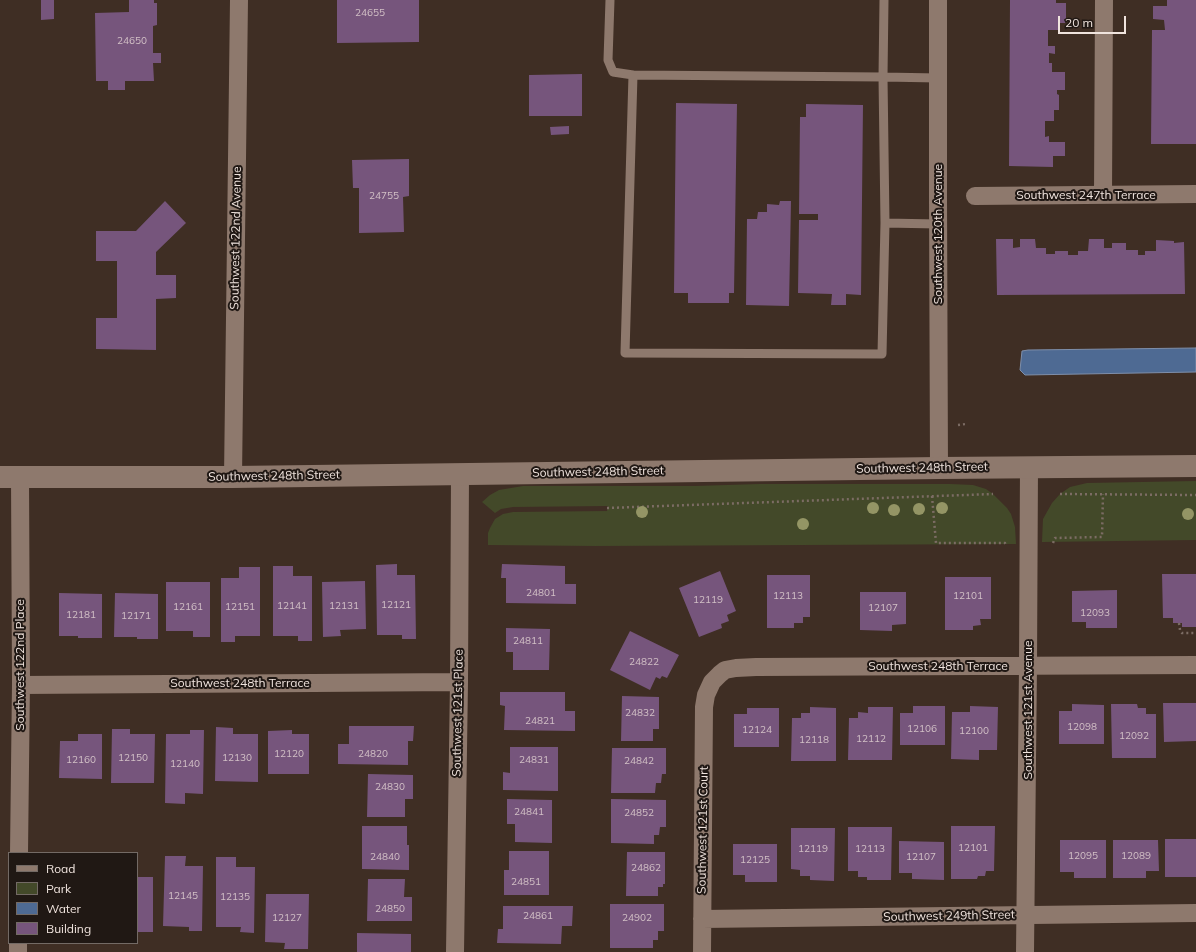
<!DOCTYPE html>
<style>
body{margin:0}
#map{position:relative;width:1196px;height:952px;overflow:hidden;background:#3f2e24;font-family:Mulish,sans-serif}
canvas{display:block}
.legend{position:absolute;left:8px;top:852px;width:130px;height:92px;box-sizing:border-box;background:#201814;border:1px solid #736a65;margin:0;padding:5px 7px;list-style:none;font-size:12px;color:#f0e4de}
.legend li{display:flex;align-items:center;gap:8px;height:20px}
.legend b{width:20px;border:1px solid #736a65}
.scale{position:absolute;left:1058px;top:16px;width:68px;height:18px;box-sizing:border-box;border:2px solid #f0e4de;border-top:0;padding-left:5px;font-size:12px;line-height:14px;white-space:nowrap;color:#f0e4de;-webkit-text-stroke:3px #201814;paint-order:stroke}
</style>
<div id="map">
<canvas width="1196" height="952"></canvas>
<ul class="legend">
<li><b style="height:5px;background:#8e796d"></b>Road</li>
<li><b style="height:11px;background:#434929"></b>Park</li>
<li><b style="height:11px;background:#4e6a93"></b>Water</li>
<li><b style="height:11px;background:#76557c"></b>Building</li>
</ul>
<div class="scale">20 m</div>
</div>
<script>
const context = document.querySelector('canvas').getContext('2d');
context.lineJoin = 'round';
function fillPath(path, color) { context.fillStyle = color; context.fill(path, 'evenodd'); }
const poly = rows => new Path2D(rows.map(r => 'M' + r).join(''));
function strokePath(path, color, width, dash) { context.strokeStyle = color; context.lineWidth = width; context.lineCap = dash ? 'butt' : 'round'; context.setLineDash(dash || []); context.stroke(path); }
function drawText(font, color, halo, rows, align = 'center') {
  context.font = font + ' Mulish,sans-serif'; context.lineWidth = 4; context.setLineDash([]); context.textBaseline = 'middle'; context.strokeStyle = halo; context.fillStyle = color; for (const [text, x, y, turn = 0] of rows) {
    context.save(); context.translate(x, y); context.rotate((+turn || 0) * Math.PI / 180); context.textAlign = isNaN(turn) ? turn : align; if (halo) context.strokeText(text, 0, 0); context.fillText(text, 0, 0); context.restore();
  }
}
fillPath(poly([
 [1196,481,1196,540,1042,542,1043,519,1052,503,1060,494,1070,487,1087,483],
 [759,484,950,484,973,485,986,489,993,494,1007,508,1011,514,1015,527,1016,544,595,546,488,545,488,533,490,528,495,519,503,514,513,512,607,511,608,506,513,507,501,509,495,513,482,502,490,495,499,490,523,486,695,486]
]), '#434929');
const water = poly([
 [1196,348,1196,372,1025,375,1020,370,1022,351,1028,350,1196,348]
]);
fillPath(water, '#4e6a93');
strokePath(water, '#7f8faa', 1);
fillPath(poly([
 [41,0,54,0,54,19,41,20],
 [129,0,154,0,154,3,157,3,157,25,153,26,153,53,161,53,161,63,153,63,154,81,125,81,125,90,108,90,108,81,96,81,95,13,129,12],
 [337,0,419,0,419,42,337,43],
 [1010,0,1056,0,1056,3,1066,3,1066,23,1058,23,1058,30,1048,30,1048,46,1055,46,1055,54,1049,53,1049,63,1052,63,1052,72,1065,72,1065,90,1057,90,1057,94,1059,95,1059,110,1054,110,1054,121,1045,121,1045,137,1049,136,1049,142,1065,142,1065,156,1053,156,1053,167,1009,166],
 [1167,0,1196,0,1196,144,1151,144,1152,30,1165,30,1164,20,1153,19,1153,6,1167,6],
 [582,74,582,116,529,116,529,75],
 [676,103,737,104,734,293,729,293,729,303,688,303,688,293,674,293],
 [806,104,863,105,861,295,846,294,846,305,831,305,832,294,798,293,799,220,818,220,818,214,799,214,800,117,806,117],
 [569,126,569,134,551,135,550,127],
 [409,159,409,196,403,197,404,232,359,233,359,188,353,188,352,160],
 [165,201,186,223,156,252,156,275,176,275,176,298,156,299,156,350,96,349,96,318,117,318,117,261,96,261,96,231,136,231],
 [780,201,791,201,789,306,746,305,747,219,757,219,758,212,767,212,767,204,779,205],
 [996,239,1013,239,1013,248,1020,247,1020,239,1035,239,1036,248,1046,248,1046,254,1055,254,1055,251,1068,251,1068,255,1078,255,1078,251,1088,251,1089,239,1104,239,1104,248,1112,248,1112,243,1126,243,1126,250,1138,250,1138,255,1145,255,1145,251,1156,251,1156,240,1174,241,1174,243,1184,242,1185,294,997,295],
 [397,564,397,575,415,575,416,639,402,639,402,635,377,635,376,565],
 [502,564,565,566,565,584,576,584,576,604,506,603,506,578,501,578],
 [273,566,293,566,293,576,312,576,312,641,298,641,298,636,273,636],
 [239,567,260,567,260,636,235,636,235,642,221,642,221,578,239,578],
 [720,571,736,611,727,615,729,621,721,624,722,628,699,637,679,588],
 [1162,574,1196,574,1196,627,1182,627,1182,623,1173,623,1173,618,1163,618],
 [767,575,810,575,810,617,803,617,803,623,794,623,794,628,767,628],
 [945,577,991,577,991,619,980,619,981,625,973,626,973,630,945,630],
 [365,581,366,629,340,630,341,636,323,637,322,582],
 [166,582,210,582,210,637,193,637,193,631,166,631],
 [1117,590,1117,628,1086,628,1086,622,1072,622,1072,591],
 [860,592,906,592,906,624,892,625,892,631,860,630],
 [59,593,102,594,102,638,78,638,78,636,59,636],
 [115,593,158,594,158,639,137,639,137,637,114,637],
 [506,628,550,629,549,670,513,670,513,652,506,652],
 [630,631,679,655,667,678,662,676,660,679,656,677,650,690,610,670],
 [500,692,565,692,565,711,575,711,575,731,504,730,505,706,500,705],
 [622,696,659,697,659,729,653,729,653,741,621,741],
 [1163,703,1196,703,1196,741,1164,742],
 [1072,704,1104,705,1104,744,1059,744,1059,711,1072,711],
 [1111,704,1137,704,1138,708,1146,708,1146,714,1156,714,1156,758,1112,758],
 [913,706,945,706,945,745,900,745,900,713,913,713],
 [970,706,998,707,997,750,979,750,979,760,951,759,952,712,970,712],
 [810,707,836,708,836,761,791,761,792,718,801,718,801,713,810,713],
 [868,707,893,707,892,760,848,760,849,718,858,718,858,712,868,713],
 [747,708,779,708,779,747,734,747,734,714,747,714],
 [349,726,414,726,413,741,408,741,408,765,338,764,338,744,349,744],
 [216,727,233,728,233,734,258,734,258,782,215,781],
 [112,729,130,729,130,734,155,734,154,783,111,783],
 [190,730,204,730,203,794,185,793,185,804,165,803,166,734,190,734],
 [292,730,292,734,309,734,309,774,268,774,268,731],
 [78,734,102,734,102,779,59,778,60,741,78,741],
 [510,747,558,747,558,791,503,790,503,772,510,773],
 [612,748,666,748,666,774,662,774,661,783,656,783,655,793,611,793],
 [368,774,413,775,413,799,405,799,405,817,367,817],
 [507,799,552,800,552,843,515,842,515,824,507,824],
 [611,799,666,800,666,827,660,827,659,835,654,835,654,844,611,843],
 [362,826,407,826,407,845,409,845,409,870,362,869],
 [951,826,995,826,994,871,986,871,985,876,978,876,977,879,951,879],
 [848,827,892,827,891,880,867,880,867,877,858,877,858,871,848,871],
 [791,828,835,828,834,881,810,880,810,876,800,876,800,870,791,869],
 [1165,839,1196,839,1196,877,1165,877],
 [1060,840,1106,840,1106,878,1074,878,1074,872,1060,872],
 [1113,840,1158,840,1159,871,1146,871,1146,878,1113,878],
 [899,841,944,842,944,880,912,879,912,873,899,873],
 [733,844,777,844,777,882,745,882,745,875,733,875],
 [509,851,549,851,549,895,504,895,504,870,509,870],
 [627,852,665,852,665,884,663,884,663,887,658,887,658,896,626,896],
 [165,856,186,856,185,866,203,866,202,931,189,931,189,927,163,926],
 [216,857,236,857,236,867,255,867,254,933,240,932,241,927,216,927],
 [137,877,153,877,153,932,137,932],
 [368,879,405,879,404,897,412,897,412,921,367,921],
 [266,894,309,894,308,949,284,949,285,943,265,942],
 [610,904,664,904,664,931,658,931,658,940,653,940,653,948,610,948],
 [503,906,573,906,572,926,562,926,561,944,497,943,498,929,503,929],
 [357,933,411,934,411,952,357,952]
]), '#76557c');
strokePath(poly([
 [958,425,966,424],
 [1060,494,1196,495],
 [932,496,936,543,1005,543,1005,545],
 [607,508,993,494],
 [1053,543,1055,538,1102,537,1103,494],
 [1179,623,1180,630,1182,633,1195,633]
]), '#7c6c64', 2.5, [2, 3]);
strokePath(poly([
 [610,0,608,60,613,72,633,75],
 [884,0,883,77,938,78],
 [885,223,883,77,633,75,625,353,882,354,885,223,938,224]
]), '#8e796d', 9);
strokePath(poly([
 [938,0,938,196,939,468],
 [1103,195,1104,0],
 [975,196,1196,194],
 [233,477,239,0],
 [21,685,459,682],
 [19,853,21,682,20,477],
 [702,919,1196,913],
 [18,952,18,943],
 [455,952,459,682,460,474],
 [702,952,704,707,706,695,712,682,720,674,725,670,736,668,756,667,1196,665],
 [1025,952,1028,666,1029,467]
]), '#8e796d', 18);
strokePath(poly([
 [0,477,233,477,939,468,1196,466]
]), '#8e796d', 22);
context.fillStyle = '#949565';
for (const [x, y] of [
 [873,508],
 [942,508],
 [919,509],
 [894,510],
 [642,512],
 [1188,514],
 [803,524]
]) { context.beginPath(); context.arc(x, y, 6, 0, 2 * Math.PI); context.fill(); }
drawText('10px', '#d2c0c6', null, [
 ["24655",370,13],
 ["24650",132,41],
 ["24755",384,196],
 ["24801",541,593],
 ["12113",788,596],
 ["12101",968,596],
 ["12119",708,600],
 ["12121",396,605],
 ["12141",292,606],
 ["12131",344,606],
 ["12161",188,607],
 ["12151",240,607],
 ["12107",883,608],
 ["12093",1095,613],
 ["12181",81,615],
 ["12171",136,616],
 ["24811",528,641],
 ["24822",644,662],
 ["24832",640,713],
 ["24821",540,721],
 ["12098",1082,727],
 ["12106",922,729],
 ["12124",757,730],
 ["12100",974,731],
 ["12092",1134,736],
 ["12112",871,739],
 ["12118",814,740],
 ["12120",289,754],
 ["24820",373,754],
 ["12150",133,758],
 ["12130",237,758],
 ["12160",81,760],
 ["24831",534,760],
 ["24842",639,761],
 ["12140",185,764],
 ["24830",390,787],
 ["24841",529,812],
 ["24852",639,813],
 ["12101",973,848],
 ["12119",813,849],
 ["12113",870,849],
 ["12095",1083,856],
 ["12089",1136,856],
 ["24840",385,857],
 ["12107",921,857],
 ["12125",755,860],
 ["24862",646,868],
 ["24851",526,882],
 ["12145",183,896],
 ["12135",235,897],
 ["24850",390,909],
 ["24861",538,916],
 ["12127",287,918],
 ["24902",637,918]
]);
drawText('12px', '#f0e4de', '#201814', [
 ["Southwest 247th Terrace",1086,195],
 ["Southwest 120th Avenue",938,234,-90],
 ["Southwest 122nd Avenue",236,238,-89],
 ["Southwest 248th Street",922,468,-1],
 ["Southwest 248th Street",598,472,-1],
 ["Southwest 248th Street",274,476,-1],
 ["Southwest 122nd Place",20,665,-90],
 ["Southwest 248th Terrace",938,666],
 ["Southwest 248th Terrace",240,683],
 ["Southwest 121st Avenue",1028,710,-90],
 ["Southwest 121st Place",458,713,-89],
 ["Southwest 121st Court",703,830,-89],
 ["Southwest 249th Street",949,916,-1]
]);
</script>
